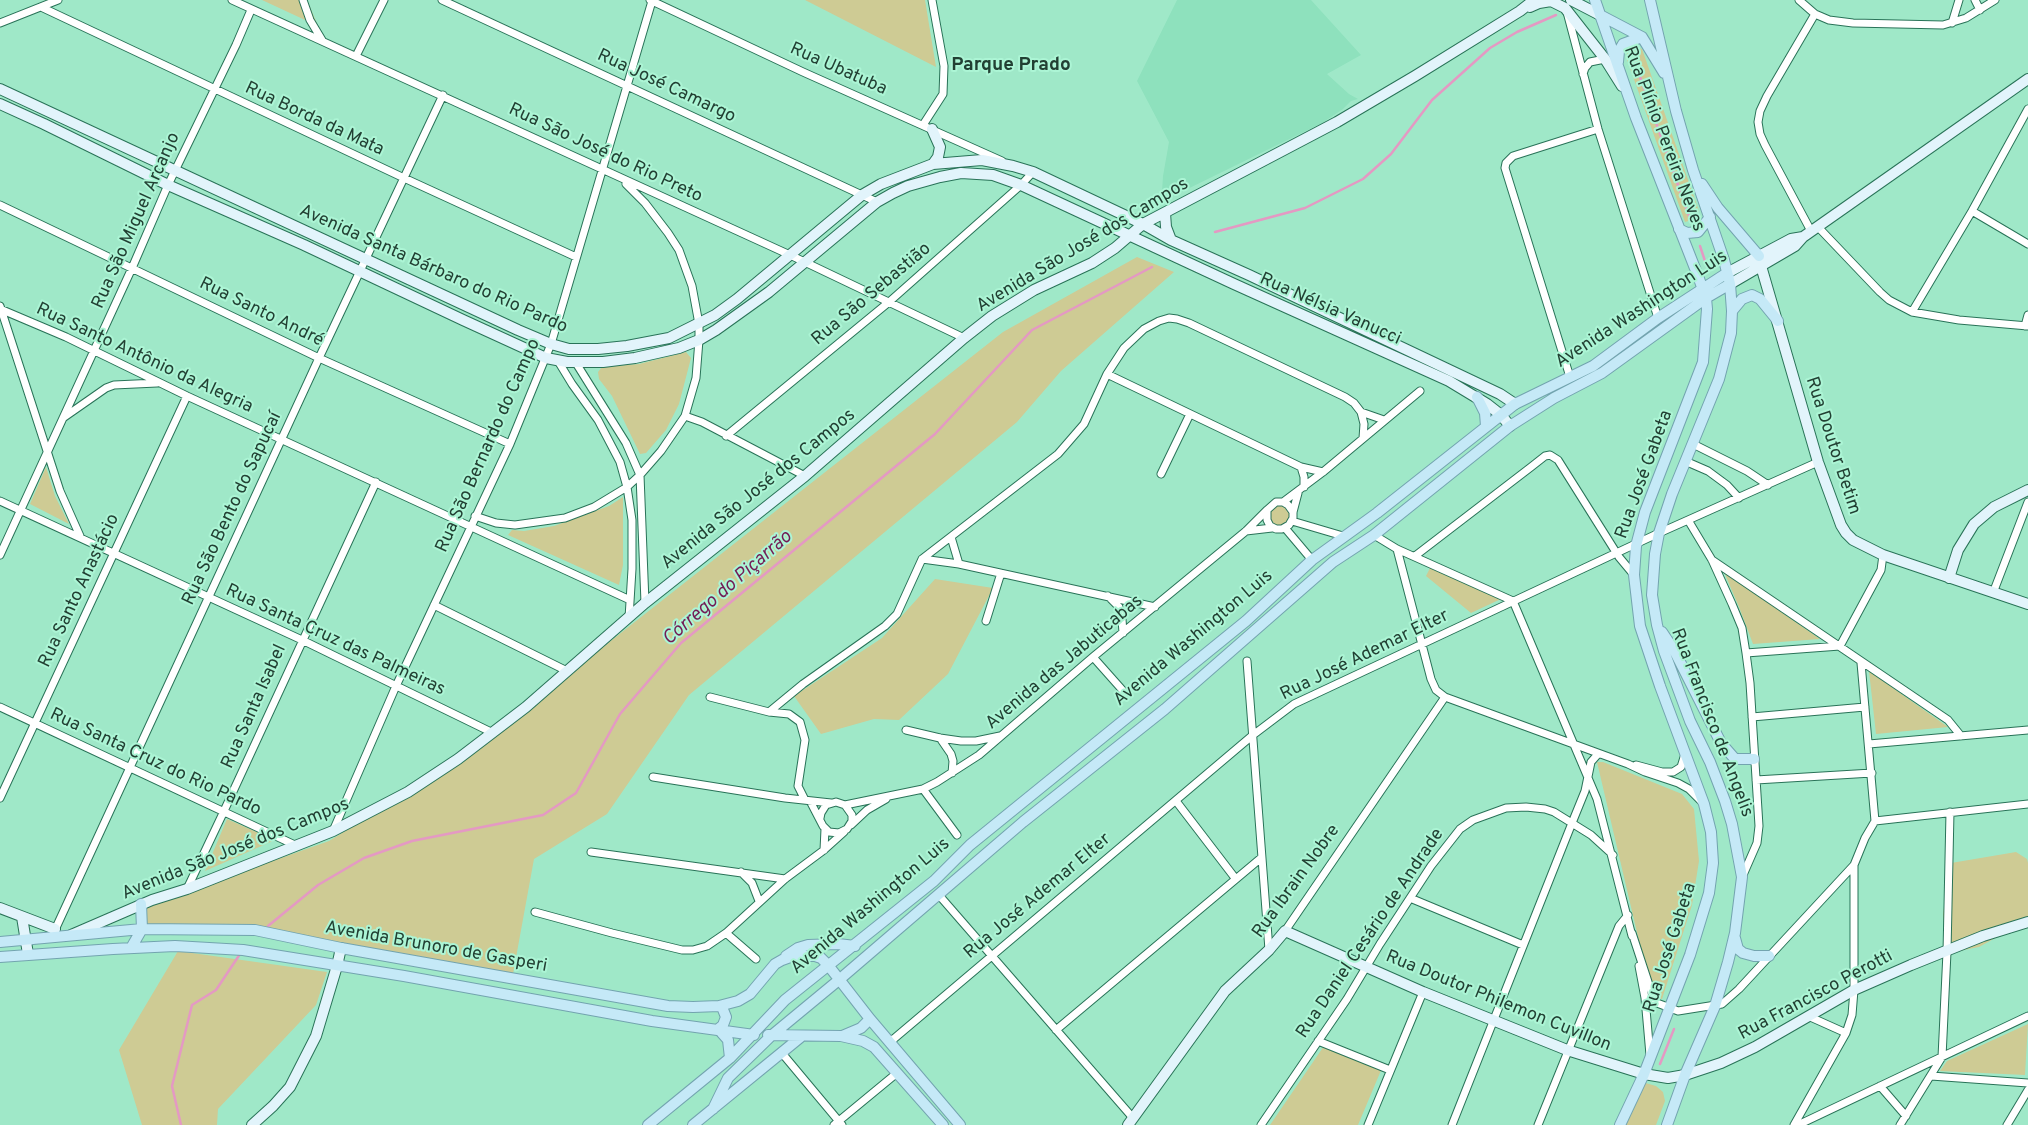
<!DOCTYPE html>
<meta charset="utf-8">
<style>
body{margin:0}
canvas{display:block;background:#9fe8c8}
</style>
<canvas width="2028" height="1125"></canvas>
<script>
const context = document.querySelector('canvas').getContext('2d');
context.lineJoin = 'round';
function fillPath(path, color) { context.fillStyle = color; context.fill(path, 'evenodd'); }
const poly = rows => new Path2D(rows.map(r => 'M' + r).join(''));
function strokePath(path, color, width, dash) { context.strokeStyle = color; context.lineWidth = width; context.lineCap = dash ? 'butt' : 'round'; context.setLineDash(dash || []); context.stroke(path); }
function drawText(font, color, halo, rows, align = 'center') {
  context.font = font + ' Overpass,sans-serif'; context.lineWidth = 4; context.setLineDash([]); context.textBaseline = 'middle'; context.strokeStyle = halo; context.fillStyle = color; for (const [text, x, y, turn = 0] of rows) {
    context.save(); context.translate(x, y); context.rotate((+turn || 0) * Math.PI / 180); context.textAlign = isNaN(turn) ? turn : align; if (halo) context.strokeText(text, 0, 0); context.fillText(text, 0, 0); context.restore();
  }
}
fillPath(poly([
 [1177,0,1311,0,1361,55,1327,74,1349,94,1358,99,1351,101,1343,109,1322,123,1163,201,1162,192,1163,176,1169,142,1137,81]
]), '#8ee1bd');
fillPath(poly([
 [262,0,307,0,318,26],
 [805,0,925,0,936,67],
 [1630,45,1642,49,1699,211,1695,219,1685,222,1626,57],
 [1137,257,1174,272,1061,371,1017,422,689,695,607,814,534,859,513,974,248,927,146,925,145,906,329,841,457,762,1003,332],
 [686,352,691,358,679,404,666,430,646,453,640,454,612,396,599,379,598,372,602,367,639,364],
 [46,467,55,496,69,524,30,504],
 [623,497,623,565,619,585,508,535,512,530,524,531,554,526,609,506],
 '1269 516a11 11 0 1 1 22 0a11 11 0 1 1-22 0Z',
 [1430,568,1501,599,1471,613,1426,576],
 [1724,572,1820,639,1753,644,1739,607],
 [935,579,993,588,948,674,899,720,874,719,821,734,794,696,882,638],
 [1869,671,1948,727,1876,734],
 [1597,762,1603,762,1682,794,1694,809,1699,861,1692,905,1662,999,1657,998,1650,988],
 [227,819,275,840,205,871],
 [2016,852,2027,859,2028,863,2028,920,1979,947,1954,952,1946,942,1943,915,1948,875,1951,863],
 [178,951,327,972,316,1005,218,1109,217,1125,142,1125,119,1050],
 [2028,1024,2025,1075,1940,1071,1947,1061],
 [1324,1046,1382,1068,1358,1125,1270,1125],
 [1642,1082,1656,1086,1663,1092,1665,1101,1656,1125,1622,1125]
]), '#cecb94');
strokePath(poly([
 [1634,60,1689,216],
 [1215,232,1305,208,1363,179,1391,154,1432,100,1490,48,1517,32,1556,15],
 [1700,246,1707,267],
 [268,926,318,885,364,858,412,841,543,815,576,793,620,714,681,643,935,434,1032,330,1152,267],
 [1660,1064,1674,1029],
 [181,1125,172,1086,192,1005,216,990,240,954]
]), '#e499c3', 2.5);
const street = poly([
 [232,0,790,255,964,338],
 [303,0,310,20,322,40],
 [442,0,877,202],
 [650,0,803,72,1002,161],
 [1799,0,1815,14,1829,20,1853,23,1943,25,1966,18,1995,0],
 [1975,0,1980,10],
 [41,7,404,178,576,257],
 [1567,12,1598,129,1658,318],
 [0,23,58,0],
 [1952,23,1959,0],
 [356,56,384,0],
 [1583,74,1585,68,1590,62,1605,59],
 [923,125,943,94,944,66,932,0],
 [0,205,319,358,510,444],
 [1972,211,2028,244],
 [1818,227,1880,292,1889,300,1912,312,1959,320,2028,326],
 [1811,231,1765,145,1760,134,1758,122,1760,111,1767,96,1815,14],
 [0,306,60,491,80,536],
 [0,309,66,337,187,396,630,600],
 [1912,312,1972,211,2028,109],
 [2025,326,2028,315],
 [558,361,572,384,598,420,620,462,627,487,632,520,632,569,629,618],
 [576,363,626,443,640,475,645,603],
 [1107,374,1301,467,1323,472],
 [1570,377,1505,168,1506,163,1513,156,1598,129],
 [1361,412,1384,420],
 [685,416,702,422,805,476],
 [63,418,106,388,114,385,157,383],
 [726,436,889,302,1021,185,1033,172],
 [1693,444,1747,471,1768,485],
 [1685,461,1708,471,1727,485,1739,498],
 [1301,467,1304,477,1304,487],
 [1161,474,1190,414],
 [0,501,302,640,493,733],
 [1283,502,1323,472,1420,391],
 [1293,512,1288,505,1283,502,1276,502,1267,510,1267,520,1270,526,1276,529,1282,529,1289,525,1293,518,1293,512,1298,493],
 [475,516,496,523,515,525,565,518,594,507,627,487,640,475,661,451,685,416,696,378,699,340,699,324,692,286,679,250,668,233,645,203,626,184],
 [1688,520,1712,560,1732,604,1742,628,1746,653,1750,683,1759,826,1757,843,1743,875],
 [1292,521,1343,536],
 [1285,528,1312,560],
 [1246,531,1272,528],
 [1374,535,1397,549,1513,601],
 [951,537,959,564],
 [1397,549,1431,679,1436,690,1445,697,1628,764,1645,772,1678,783,1689,789,1702,802],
 [0,555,132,268,168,185,236,45,251,10],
 [1415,556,1531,467,1545,456,1550,455,1558,460,1619,557,1634,575],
 [922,559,959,564,1155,607],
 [1712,560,1948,720,1961,736],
 [1993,593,2028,502],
 [1108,596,1119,607,1122,619,1123,633],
 [1513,601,1597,799,1632,936],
 [434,605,567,671],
 [986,621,1001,573],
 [1746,653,1840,646,1881,570,1883,555],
 [1093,657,1125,693],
 [1247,661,1269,950],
 [1861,663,1875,821],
 [710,697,769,712,789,714,800,722,805,740,798,786,805,800],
 [0,707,297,846],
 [769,712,803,684,885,626,897,614,922,559,1058,454,1084,424,1107,374,1124,348,1144,329,1159,321,1169,318,1177,319,1189,323,1345,397,1354,403,1361,412,1364,424,1363,438],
 [1752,717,1865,707],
 [906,730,940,738,961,741,976,741,1000,736],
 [940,738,951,754,953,761,952,773],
 [1869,744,2028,730],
 [1636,765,1662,772,1673,772,1681,767,1685,754],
 [653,777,785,798,831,803],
 [1756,780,1872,773],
 [923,789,957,835],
 [0,798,187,396],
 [810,801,823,826,829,832,839,833,847,829,852,821,852,815,845,805,836,802,826,805,821,813,820,818],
 [1176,801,1235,878],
 [845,805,923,789,937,782,979,755,1093,657,1246,531,1267,510],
 [851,825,867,810,886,799],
 [333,831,396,686,510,444,551,344,652,1],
 [824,850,825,829],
 [591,852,785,879],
 [741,872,752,883,759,901],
 [187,889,224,811,376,482],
 [938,894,1133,1118],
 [1410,898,1523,945],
 [535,912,612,933,682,950,693,950,707,946,726,933,785,879,824,850,844,832],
 [1285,931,1445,697],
 [54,932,319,358,443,95],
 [726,933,756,959],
 [1632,933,1653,997,1657,1003,1678,1011,1722,1004,1739,989,1854,865,1865,838,1875,821,2028,804],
 [1639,966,1645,998,1650,1055],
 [1808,1016,1846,1033],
 [1056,1030,1261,858],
 [1318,1041,1390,1070],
 [890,1042,1253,735,1294,704,1659,533,1818,462],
 [781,1052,842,1125],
 [1931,1076,2028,1083],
 [1880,1086,1906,1116],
 [834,1125,897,1073],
 [1261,1125,1347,999,1380,944,1431,866,1460,829,1473,820,1506,808,1526,807,1545,809,1554,812,1591,835,1613,855],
 [1368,1125,1423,992],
 [1452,1125,1572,823,1585,791,1591,762,1598,754],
 [1538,1125,1619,926,1628,915],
 [1794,1125,1846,1033,1852,1015,1854,990,1854,865],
 [1798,1125,2028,1016],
 [1900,1125,1942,1057,1947,952,1950,812],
 [2007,1125,2028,1090]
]);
const secondary = poly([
 [1571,0,1600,15],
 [1530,7,1539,3,1551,1,1565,8,1605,59,1622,86],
 [0,89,518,330,551,344,569,349,598,349,627,346,669,338,715,315,737,299,862,195,881,184,933,164,982,160,1013,166,1033,172,1143,224,1171,240,1249,275,1500,394,1515,404],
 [0,104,44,124,168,185,304,245,463,320,546,358,567,362,603,362,635,358,679,348,699,340,716,330,769,292,877,202,893,193,908,186,940,177,961,173,993,175,1021,185,1234,284,1449,381,1487,404,1501,415,1510,426],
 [932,129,940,147,938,157,933,164],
 [1165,213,1166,227,1171,240],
 [1761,266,1818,462,1841,525,1846,533,1853,540,1883,555,2028,604],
 [1727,273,1791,239,1803,237],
 [1730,284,1795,246,1803,237,2028,79],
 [1949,578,1958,550,1974,524,1994,507,2028,490],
 [0,908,55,929],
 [22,917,28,954],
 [71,935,152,900,187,889,333,831,408,792,458,759,526,707,645,603,805,476,964,338,992,316,1034,290,1092,263,1115,248,1143,224,1337,122,1415,76,1520,11,1534,0],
 [252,1125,273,1106,290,1087,316,1036,337,966,341,948],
 [1128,1125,1225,991,1269,950,1285,931,1423,992,1567,1050,1644,1074,1668,1078,1685,1075,1721,1063,1755,1047,1854,990,1911,965,1983,936,2028,922]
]);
const primary = poly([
 [1595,0,1636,118,1698,276,1706,298,1707,309,1703,362,1645,512,1636,546,1634,575,1640,626,1660,686,1704,804,1711,832,1713,863,1709,893,1690,955,1644,1074,1620,1125],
 [1650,0,1676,111,1693,170,1724,260,1730,284,1732,311,1731,333,1719,379,1672,494,1659,533,1655,554,1652,595,1657,625,1664,651,1690,721,1710,762,1725,801,1732,824,1742,877,1735,933,1728,962,1715,1006,1685,1075,1667,1125],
 [1600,15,1642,37,1664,73],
 [1618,62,1619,51,1623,44,1642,37],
 [1702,184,1718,208,1759,256],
 [1679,229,1687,233,1698,232,1710,217],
 [1732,311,1742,299,1752,295,1760,299,1778,321],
 [1477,397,1485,413,1486,426],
 [1662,632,1674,650,1721,743,1735,759,1754,759],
 [1735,938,1738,949,1743,953,1754,956,1769,956],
 [0,942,142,929,255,930,341,948,668,1006,693,1007,719,1006,738,1001,750,994,775,964,782,960,793,956,815,956,821,958,828,965,870,1019,960,1125],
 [131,948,142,929,141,904],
 [786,956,798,948,808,945,838,944,855,946],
 [0,957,113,949,175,946,243,950,404,976,652,1021,754,1035],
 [717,1030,723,1025,726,1017,722,1007,719,1006],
 [720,1031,728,1040,730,1058],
 [768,1035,841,1036,863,1041,874,1047,943,1125],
 [842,1036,861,1028,870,1019],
 [713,1109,728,1078,771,1036,840,979,1023,822,1165,709,1333,562,1374,535,1510,426,1554,398,1602,373,1706,298,1730,284],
 [648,1125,730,1058,785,1000,934,881,970,845,1246,621,1312,560,1377,513,1515,404,1593,366,1658,318,1727,273],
 [693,1125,802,1036]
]);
strokePath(street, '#297358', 9);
strokePath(secondary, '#297358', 12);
strokePath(primary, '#73a4af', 12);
strokePath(street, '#fff', 7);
strokePath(secondary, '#e2f4fb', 10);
strokePath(primary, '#c5e9f7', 10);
drawText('18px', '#224033', '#acf5d5', [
 ["Rua Ubatuba",838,70,24],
 ["Rua José Camargo",666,87,25],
 ["Rua Borda da Mata",314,120,25],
 ["Rua Plínio Pereira Neves",1663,139,69],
 ["Rua São José do Rio Preto",605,154,25],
 ["Rua São Miguel Arcanjo",137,221,-66],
 ["Avenida São José dos Campos",1083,246,-31],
 ["Avenida Santa Bárbaro do Rio Pardo",433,270,24],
 ["Rua São Sebastião",872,295,-40],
 ["Rua Nélsia Vanucci",1330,310,24],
 ["Avenida Washington Luis",1642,310,-33],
 ["Rua Santo André",261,313,26],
 ["Rua Santo Antônio da Alegria",144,359,25],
 ["Rua São Bernardo do Campo",489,446,-66],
 ["Rua Doutor Betim",1832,446,72],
 ["Rua José Gabeta",1645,475,-70],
 ["Avenida São José dos Campos",759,490,-39],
 ["Rua São Bento do Sapucaí",233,509,-65],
 ["Rua Santo Anastácio",80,591,-65],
 ["Avenida Washington Luis",1194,639,-40],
 ["Rua Santa Cruz das Palmeiras",335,641,25],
 ["Rua José Ademar Elter",1365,656,-26],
 ["Avenida das Jabuticabas",1065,663,-40],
 ["Rua Santa Isabel",255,707,-66],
 ["Rua Francisco de Angelis",1711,723,69],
 ["Rua Santa Cruz do Rio Pardo",155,763,25],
 ["Avenida São José dos Campos",236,850,-22],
 ["Rua Ibrain Nobre",1297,882,-54],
 ["Rua José Ademar Elter",1038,897,-40],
 ["Avenida Washington Luis",871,907,-40],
 ["Rua Daniel Cesário de Andrade",1371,934,-56],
 ["Avenida Brunoro de Gasperi",436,948,10],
 ["Rua José Gabeta",1671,948,-72],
 ["Rua Francisco Perotti",1816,996,-28],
 ["Rua Doutor Philemon Cuvillon",1498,1002,22]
]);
drawText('bold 19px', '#224033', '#acf5d5', [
 ["Parque Prado",1011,66]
]);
drawText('italic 19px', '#731c55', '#acf5d5', [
 ["Córrego do Piçarrão",728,589,-41]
]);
</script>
